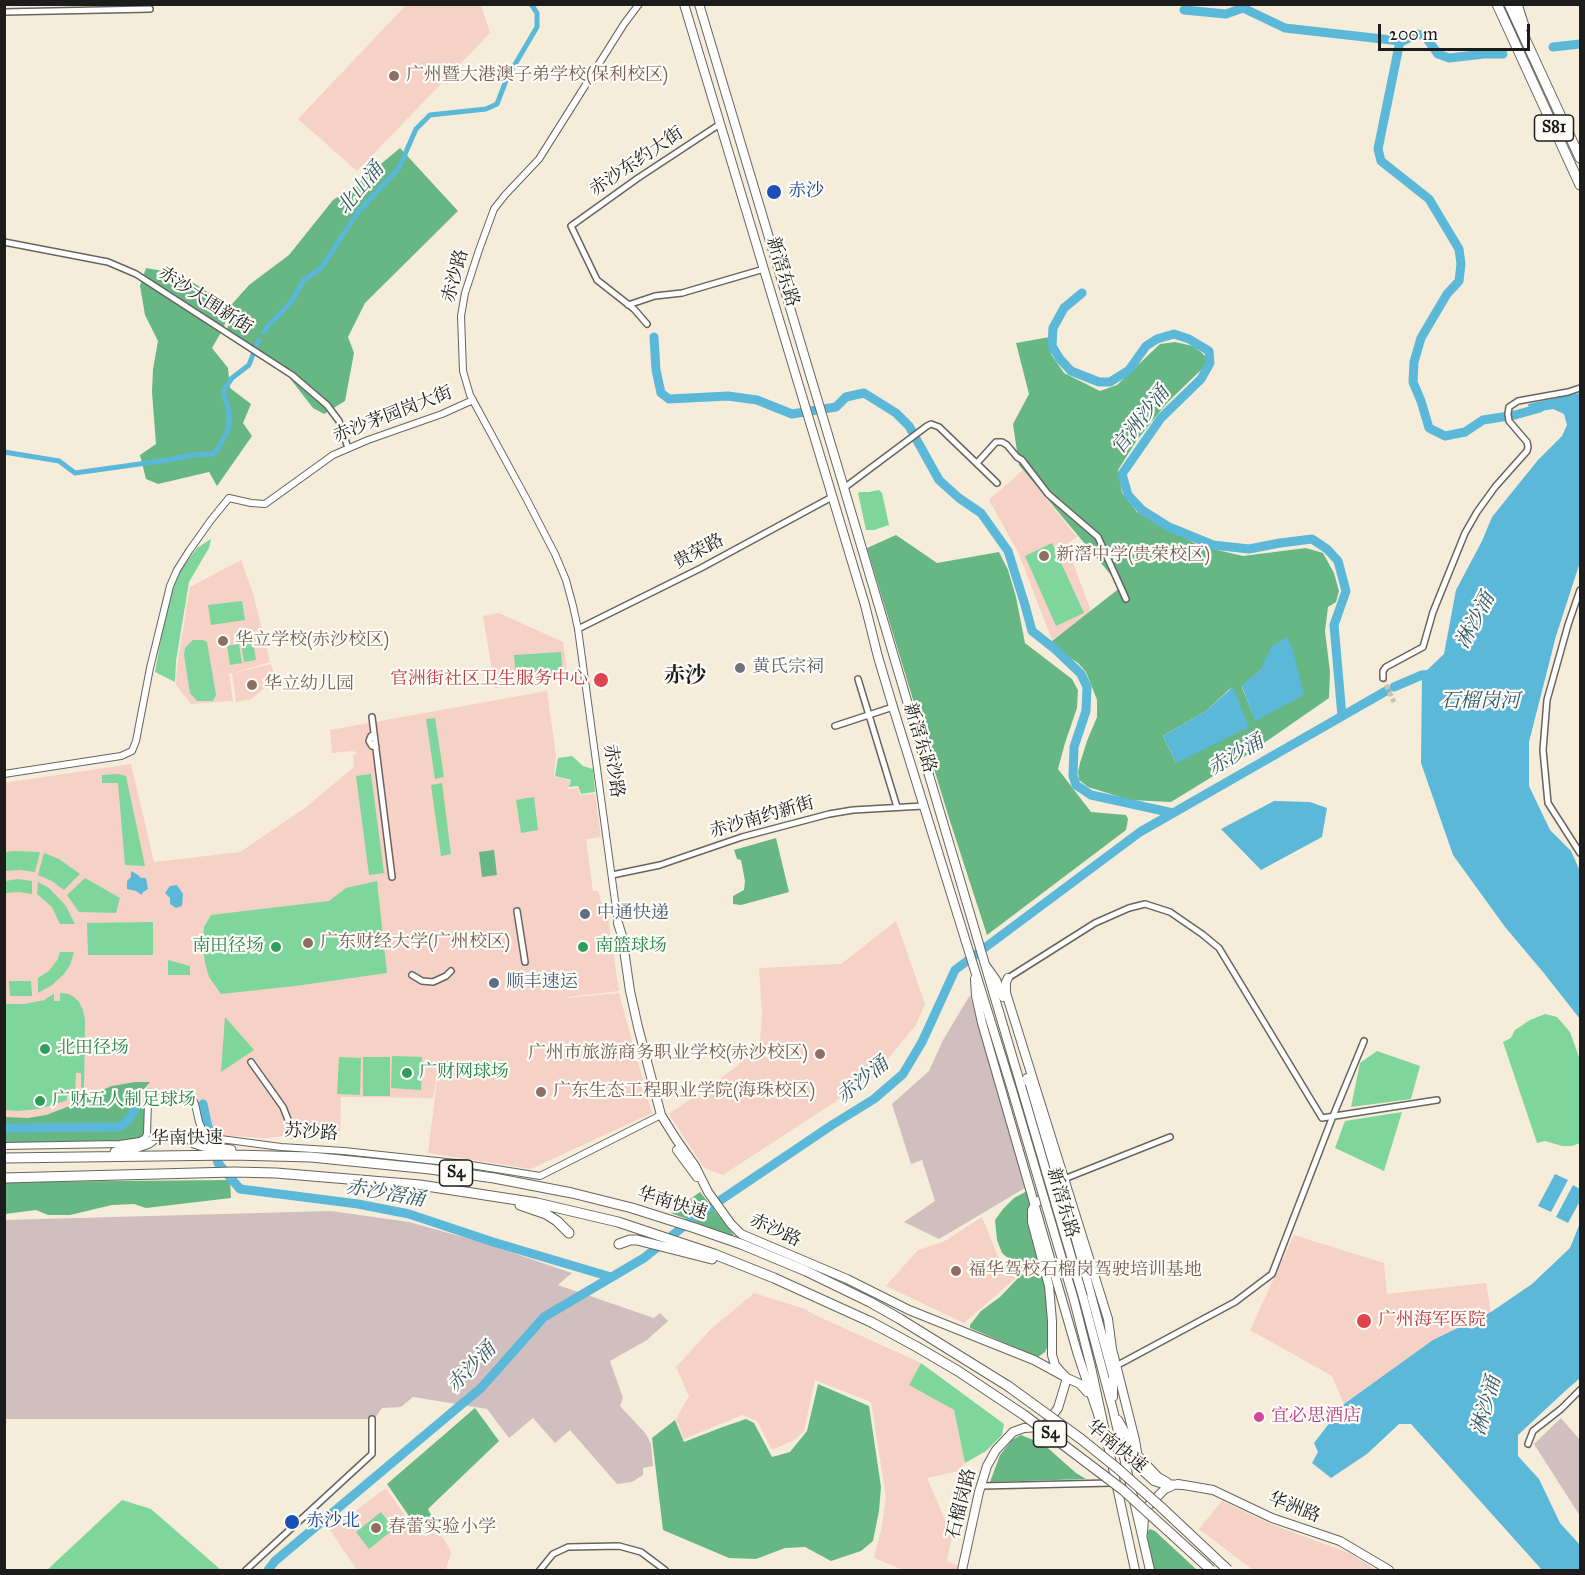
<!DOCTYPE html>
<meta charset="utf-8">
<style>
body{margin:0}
#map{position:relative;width:1585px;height:1575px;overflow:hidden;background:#f5edd9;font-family:"IM FELL Great Primer",serif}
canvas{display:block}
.frame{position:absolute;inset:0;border:6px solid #1c1c1c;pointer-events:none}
.scale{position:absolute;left:1378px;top:24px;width:152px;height:27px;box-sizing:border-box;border:3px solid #1c1c1c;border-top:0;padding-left:8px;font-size:18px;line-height:21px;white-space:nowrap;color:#1c1c1c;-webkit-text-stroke:4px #fdfcf7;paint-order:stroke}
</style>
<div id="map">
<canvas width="1585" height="1575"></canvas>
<div class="frame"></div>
<div class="scale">200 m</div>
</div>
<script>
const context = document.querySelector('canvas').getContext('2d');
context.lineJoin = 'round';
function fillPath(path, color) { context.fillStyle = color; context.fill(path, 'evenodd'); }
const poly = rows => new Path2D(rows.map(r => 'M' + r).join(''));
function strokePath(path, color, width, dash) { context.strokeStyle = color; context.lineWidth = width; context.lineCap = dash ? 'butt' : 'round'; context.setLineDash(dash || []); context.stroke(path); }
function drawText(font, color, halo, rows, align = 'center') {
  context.font = font + ' "IM FELL Great Primer","Noto Serif SC",serif'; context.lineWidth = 4.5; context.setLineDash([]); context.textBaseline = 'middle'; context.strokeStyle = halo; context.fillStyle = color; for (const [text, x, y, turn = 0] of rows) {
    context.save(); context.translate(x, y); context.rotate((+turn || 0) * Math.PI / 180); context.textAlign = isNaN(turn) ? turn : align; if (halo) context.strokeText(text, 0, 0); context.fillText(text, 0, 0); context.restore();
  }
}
fillPath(poly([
 [406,5,481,5,490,33,357,171,298,119],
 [1023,470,1077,537,1064,546,1072,560,1091,611,1052,640,1018,552,989,500],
 [241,560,253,593,270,662,233,673,271,664,276,682,263,689,251,699,236,702,232,673,229,673,233,701,191,704,176,685,177,666,190,587],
 [499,613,563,642,568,679,495,688,483,616],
 [547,691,556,756,554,776,570,781,568,789,578,788,580,795,595,794,601,837,586,839,593,891,598,891,602,905,607,909,619,991,568,997,567,993,568,998,619,993,652,1113,531,1169,428,1153,438,1072,433,1098,341,1097,340,1136,291,1135,267,1138,212,1135,208,1133,204,1127,197,1103,194,1098,155,1096,149,1097,146,1102,147,1132,5,1144,4,783,131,764,154,862,240,852,305,808,354,767,353,755,357,754,353,751,332,753,330,730],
 [896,921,925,1004,916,1025,873,1077,723,1175,704,1168,669,1114,736,1067,760,1042,762,1013,759,968,841,964],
 [982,1217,1001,1264,1010,1261,1016,1278,964,1323,886,1286,918,1250,943,1242],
 [1294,1235,1384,1263,1387,1294,1486,1283,1491,1312,1432,1342,1344,1404,1332,1376,1250,1330],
 [754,1293,805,1309,813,1314,921,1363,909,1385,954,1410,965,1463,959,1471,927,1478,952,1536,947,1561,960,1567,959,1570,903,1570,874,1558,882,1526,886,1497,871,1402,815,1380,804,1431,794,1440,772,1450,757,1421,742,1415,684,1439,676,1419,689,1396,676,1367,711,1329],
 [386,1488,412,1526,443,1537,451,1552,446,1570,357,1570,330,1530],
 [1222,1501,1268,1523,1349,1553,1376,1570,1253,1570,1199,1529]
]), '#f6d1c6');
fillPath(poly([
 [970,995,1025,1188,939,1239,904,1222,935,1201,922,1160,911,1164,892,1104,929,1071,943,1040],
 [331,1211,409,1222,484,1243,572,1273,558,1285,654,1318,660,1313,668,1321,647,1340,610,1361,623,1398,620,1406,646,1434,651,1444,653,1466,643,1468,643,1475,632,1482,617,1484,570,1430,555,1443,533,1418,509,1438,487,1409,413,1397,401,1407,382,1408,375,1418,372,1419,5,1419,5,1220],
 [1561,1418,1580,1440,1580,1516,1534,1444]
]), '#d1bfbf');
fillPath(poly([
 [879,490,882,493,889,525,874,530,866,530,858,493,860,492,869,492],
 [211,539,209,548,189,582,176,661,175,682,155,672,164,622,176,578,180,571,197,548],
 [1052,543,1084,613,1056,626,1025,556],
 [242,601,245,620,211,625,208,605],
 [193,640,203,640,207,642,216,695,213,701,197,701,190,693,184,655,185,648],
 [253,641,256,660,244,662,241,643],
 [239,644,242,663,230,665,227,646],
 [561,652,563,676,516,679,514,655],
 [435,718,444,777,435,779,426,719],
 [572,756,583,766,593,769,595,792,581,794,578,786,569,787,571,780,555,776,558,758],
 [119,774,126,776,145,866,125,865,118,783,102,783,102,775],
 [371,774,384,873,369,875,356,776],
 [442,783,451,854,441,856,431,785],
 [534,797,538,830,521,833,516,800],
 [16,851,40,852,35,872,20,870,5,871,5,852],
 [44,853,59,859,80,874,64,890,52,881,38,875],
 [85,878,120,898,116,913,79,912,67,895],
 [18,879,32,881,32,894,19,892,6,893,5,881],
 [377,881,387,973,295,986,221,994,209,977,205,963,203,946,204,927,211,915,329,901,346,888],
 [38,882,49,888,66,906,75,924,60,924,52,907,37,894],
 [153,922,153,955,88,955,87,923],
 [60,952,74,952,70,965,64,974,52,985,38,993,38,978,49,971,58,959],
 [168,960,190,966,190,975,168,975],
 [9,981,31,981,32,996,10,996],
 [60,993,69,994,75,998,79,1002,83,1010,85,1020,84,1090,81,1087,81,1073,76,1073,75,1096,67,1096,67,1100,65,1101,39,1109,17,1111,5,1110,5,1004,24,1004,45,1000,45,999,54,994,54,1001,60,1001],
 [1545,1014,1557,1017,1570,1032,1580,1060,1580,1143,1572,1146,1562,1146,1545,1141,1537,1143,1503,1042,1511,1038,1515,1030,1530,1020],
 [225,1017,254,1050,221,1072],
 [1377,1051,1420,1066,1411,1099,1351,1107,1360,1063],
 [392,1056,422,1057,421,1090,391,1088],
 [339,1057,361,1058,360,1095,337,1094],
 [363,1057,390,1057,390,1096,363,1096],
 [1402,1112,1384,1171,1335,1148,1345,1121],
 [921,1363,1004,1424,1002,1435,986,1451,965,1463,954,1410,909,1385],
 [122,1500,151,1509,221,1570,47,1570],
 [381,1512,394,1529,369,1549,356,1532]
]), '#7ed69c');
fillPath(poly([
 [400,148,458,211,365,303,348,337,354,353,345,401,324,414,313,408,278,363,227,330,232,304,249,285,289,255,333,200,351,189],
 [146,268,180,274,229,306,224,327,212,348,228,368,230,388,251,404,243,423,252,436,217,486,209,472,158,484,146,479,140,455,156,444,152,392,153,369,158,341,145,315,140,286],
 [1050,337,1051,354,1064,373,1100,391,1117,385,1160,344,1175,342,1193,346,1201,352,1207,358,1206,365,1167,403,1137,440,1118,470,1122,493,1137,512,1200,546,1243,556,1306,548,1323,553,1334,573,1339,591,1336,602,1328,607,1325,631,1330,672,1329,698,1241,759,1171,802,1130,800,1088,787,1079,780,1078,772,1080,763,1087,741,1097,717,1097,700,1086,672,1078,663,1056,649,1052,641,1121,587,1019,465,1013,424,1029,394,1016,343],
 [1260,670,1255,720,1242,687],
 [1232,687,1176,763,1163,736,1206,711],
 [896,535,937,563,999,552,1008,570,1016,597,1025,643,1072,679,1078,690,1077,708,1065,743,1058,769,1091,812,1126,815,1128,819,1126,830,987,935,949,818,867,548],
 [776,838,789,892,741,905,733,904,733,896,744,890,745,881,741,860,737,859,734,850],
 [494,850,497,875,482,877,479,852],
 [135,1082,150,1082,135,1100,131,1112,119,1124,5,1125,5,1117,28,1118,46,1115,67,1107,97,1092,112,1086],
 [145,1102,145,1131,144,1135,140,1138,120,1141,5,1143,4,1132,115,1131,123,1129,132,1122,141,1105],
 [230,1180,231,1198,146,1208,134,1204,112,1205,70,1215,48,1215,36,1210,5,1214,4,1182],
 [1029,1190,1031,1196,1029,1210,1030,1231,1042,1269,1048,1304,1048,1346,1045,1352,1038,1357,970,1328,970,1325,981,1311,1000,1297,1019,1277,1013,1262,1002,1253,997,1240,995,1220,1003,1209,1014,1198],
 [700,1192,734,1235,728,1235,671,1213],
 [818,1384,869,1406,881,1487,879,1511,873,1541,861,1551,831,1561,805,1547,785,1548,756,1559,729,1558,663,1530,652,1438,675,1420,684,1442,720,1428,746,1419,754,1423,772,1457,790,1452,807,1431],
 [475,1408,499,1441,428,1509,439,1531,415,1525,387,1484],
 [1021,1435,1038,1442,1049,1449,1076,1473,1086,1479,990,1482,1000,1455,1012,1440],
 [1150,1529,1155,1531,1197,1570,1154,1570,1148,1543,1147,1532]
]), '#66b784');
fillPath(poly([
 [1580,393,1580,562,1556,636,1529,742,1529,786,1550,830,1571,851,1580,871,1580,1019,1543,972,1505,927,1453,855,1421,763,1422,675,1444,654,1456,590,1482,541,1492,517,1538,460,1562,436,1567,425,1564,414,1553,409,1530,413,1528,404],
 [1287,637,1292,647,1304,695,1255,721,1242,686,1260,670,1271,647],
 [1233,687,1249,727,1176,763,1163,736,1206,711],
 [1274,801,1310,802,1327,808,1322,837,1261,870,1221,829],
 [131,871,138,875,141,878,146,878,148,889,143,892,142,895,136,891,127,889,127,881,131,877],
 [177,885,183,894,182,906,176,908,170,904,170,898,165,893,170,886],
 [1555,1174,1568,1180,1551,1212,1538,1206],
 [1573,1185,1580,1189,1580,1201,1568,1223,1556,1217],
 [1580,1223,1580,1378,1563,1393,1518,1435,1518,1456,1539,1479,1560,1523,1580,1545,1580,1570,1542,1570,1411,1424,1399,1424,1367,1454,1331,1478,1312,1463,1318,1452,1314,1443,1344,1404,1433,1340,1491,1312,1532,1284,1570,1248]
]), '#5bb8d9');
strokePath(poly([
 [264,332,269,325,292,301,303,281,322,267,358,212,399,168,416,129,430,115,486,109,497,104,507,78,537,27,537,13,531,4],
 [4,452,59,461,75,473,168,460,192,455,213,454,220,446,229,427,229,412,223,391,232,378,249,365,256,346,259,340]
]), '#5bb8d9', 5);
strokePath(poly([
 [1184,10,1226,14,1243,8,1285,28,1400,41,1403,41,1417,34,1425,36,1438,54,1449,58,1484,54,1503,54],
 [1400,41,1378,149,1381,161,1429,199,1459,249,1461,264,1459,281,1447,294,1421,338,1414,362,1413,382,1421,401,1429,428,1445,436,1465,432,1483,420,1515,415,1540,408],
 [1553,47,1580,44],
 [1082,293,1064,308,1053,328,1052,346,1060,359,1071,371,1099,382,1110,382,1129,370,1146,346,1157,339,1174,334,1189,339,1209,351,1210,363,1201,379,1161,418,1122,474,1128,495,1142,510,1169,527,1213,545,1249,549,1280,543,1312,539,1327,549,1338,561,1346,591,1334,625,1342,716],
 [654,337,656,370,661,393,669,399,728,396,757,400,792,414,836,407,846,397,864,393,896,413,909,426,939,480,959,498,981,513,1008,551,1025,605,1032,631,1056,650,1081,674,1087,687,1086,711,1074,747,1073,776,1076,785,1091,795,1173,813],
 [1394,687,1422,675,1434,674],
 [203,1104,207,1123,218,1163,240,1189,358,1204,409,1214,493,1242,611,1277],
 [4,1128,120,1127,129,1119,138,1104],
 [268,1570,275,1561,481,1388,544,1317,644,1258,694,1218,832,1125,874,1099,903,1074,922,1042,955,970,1140,832,1386,691]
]), '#5bb8d9', 9);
strokePath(poly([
 [1383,678,1394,702]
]), '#cac3b3', 5, [5, 2.5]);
const minor = poly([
 [4,12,150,9],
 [4,242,108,262,136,274,292,375,327,405,339,421,348,448],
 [628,305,655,296,682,293,764,269],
 [647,324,634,309,597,280,571,226,638,178,720,124],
 [977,463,996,442,1002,442,1007,445,1017,457,1022,460,1048,494,1098,537,1126,599],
 [844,488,927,426,931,424,939,427,997,483],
 [1580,590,1568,625,1547,700,1543,750,1548,803,1580,853],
 [578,629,701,568,832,497],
 [1383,678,1383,671,1386,667,1423,647,1433,612,1465,533,1477,512,1495,487,1527,451,1528,447,1527,442,1509,421,1508,414,1509,407,1518,401,1568,392,1580,388],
 [858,679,897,807],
 [372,717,392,877],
 [835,726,893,707],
 [374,734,371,736,369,741,372,746,376,747],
 [612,875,660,865,742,837,829,814,853,810,923,806],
 [517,911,525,962],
 [412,975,422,981,433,982,446,976,451,971],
 [1008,978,1095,923,1129,908,1145,904,1170,912,1202,934,1219,948,1322,1118,1437,1100],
 [251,1062,283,1107,294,1135],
 [1064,1179,1170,1137],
 [1116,1366,1235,1302,1272,1274,1333,1116,1364,1041],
 [1528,1444,1533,1431,1561,1409,1580,1390],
 [981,1486,1111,1483],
 [246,1570,372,1454,372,1419],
 [540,1570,553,1554,568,1547,619,1546,641,1552,665,1570]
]);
const tertiary = poly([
 [4,774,121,756,132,751,136,741,150,668,170,586,177,570,189,551,211,520,229,498,251,503,265,504,333,455,368,440,442,414,473,400],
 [618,923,578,629,573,606,566,580,555,554,526,498,470,395,463,371,461,316,465,293,479,250,494,209,505,195,539,159,624,24,639,4],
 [213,1138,281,1147,344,1151,465,1164,540,1176,661,1115],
 [4,1146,120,1144,140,1141,145,1138,147,1134,148,1103,150,1100,154,1098,188,1097,193,1100,195,1104,199,1122,203,1131,207,1135]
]);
const secondary = poly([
 [618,923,622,936,630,991,638,1027,661,1115,676,1139,695,1166,708,1192,731,1224,741,1234,847,1279,909,1310,1034,1360,1067,1378],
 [986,966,996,980,1003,997],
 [1008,978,1006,982,1006,993,1108,1319,1112,1349,1135,1440,1139,1464,1143,1471,1154,1481,1163,1484,1183,1485],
 [975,979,976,996,982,1023,1078,1355,1100,1420],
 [1027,1078,1075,1236,1113,1376],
 [677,1150,697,1177],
 [1056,1187,1035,1204,1032,1210,1032,1222,1049,1286,1052,1321,1052,1355,1055,1365,1061,1372,1067,1378,1080,1384,1087,1392],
 [1138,1456,1158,1477,1167,1482],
 [1178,1484,1213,1490,1272,1518,1340,1541,1389,1570],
 [1143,1533,1144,1517,1148,1506,1165,1489,1172,1486],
 [962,1570,979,1492,987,1466,996,1450,1013,1432,1024,1428,1040,1427,1046,1425,1058,1408,1067,1378]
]);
const trunk = poly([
 [684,4,865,605,878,657,893,707,1012,1090],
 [699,4,844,488,1021,1086],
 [1083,1297,1113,1410,1150,1570],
 [1074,1300,1091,1367,1135,1570],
 [1113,1376,1113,1397],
 [1118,1420,1132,1444]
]);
const motorway = poly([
 [1497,4,1580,185],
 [1509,4,1580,158],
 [1517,4,1524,26],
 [189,1138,194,1143,203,1146,231,1150],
 [115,1152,132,1149,149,1143,154,1139],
 [4,1158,233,1155,311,1157,430,1169,494,1178,572,1193,632,1208,695,1228,741,1244,806,1271,870,1302,900,1319,1008,1386],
 [4,1178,234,1172,276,1173,420,1185,537,1203,618,1222,714,1254,774,1278,871,1322],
 [520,1205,546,1214,557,1221,569,1233],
 [619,1244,630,1240,637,1240,712,1259]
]);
strokePath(minor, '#68655e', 8);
strokePath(tertiary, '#68655e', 8);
strokePath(secondary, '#68655e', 10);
strokePath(trunk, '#68655e', 10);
strokePath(motorway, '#68655e', 11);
strokePath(minor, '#fff', 5);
strokePath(tertiary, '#fff', 6);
strokePath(secondary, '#fff', 8);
strokePath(trunk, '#fff', 8);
strokePath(motorway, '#fff', 9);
const trunkBridge = poly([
 [1021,1086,1083,1297],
 [1012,1090,1074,1300]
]);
const motorwayBridge = poly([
 [871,1322,917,1347,958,1371,1024,1415,1123,1490,1211,1570],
 [1008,1386,1081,1439,1117,1468,1161,1507,1228,1570]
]);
strokePath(trunkBridge, '#68655e', 10, []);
strokePath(motorwayBridge, '#68655e', 11, []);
strokePath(trunkBridge, '#fff', 8);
strokePath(motorwayBridge, '#fff', 9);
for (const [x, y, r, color] of [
 [394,76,6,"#8d6e63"],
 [774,192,8,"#1a4fb4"],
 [1044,556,6,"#8d6e63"],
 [223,641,6,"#8d6e63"],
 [740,668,6,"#6b7280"],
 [601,680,8,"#e0444e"],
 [252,685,6,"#8d6e63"],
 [585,914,6,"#5c6f8a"],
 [308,943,6,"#8d6e63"],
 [276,947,6,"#2e9e5b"],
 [583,947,6,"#2e9e5b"],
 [494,983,6,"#5c6f8a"],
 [45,1049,6,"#2e9e5b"],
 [820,1054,6,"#8d6e63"],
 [407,1073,6,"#2e9e5b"],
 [541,1092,6,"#8d6e63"],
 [40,1101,6,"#2e9e5b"],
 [956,1271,6,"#8d6e63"],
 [1364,1321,8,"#e0444e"],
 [1259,1417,6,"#d1479c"],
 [292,1522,8,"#1a4fb4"],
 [376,1528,6,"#8d6e63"]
]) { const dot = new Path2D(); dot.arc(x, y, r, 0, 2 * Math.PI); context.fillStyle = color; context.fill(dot); strokePath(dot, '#fdfcf7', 2); }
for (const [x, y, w] of [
 [1554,128,39],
 [456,1173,33],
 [1050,1434,33]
]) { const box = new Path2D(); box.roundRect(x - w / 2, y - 13, w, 26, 4.5); context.fillStyle = '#fdfcf7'; context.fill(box); strokePath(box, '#1c1c1c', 1.5); }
drawText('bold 16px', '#1c1c1c', null, [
 ["S81",1554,128],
 ["S4",456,1173],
 ["S4",1050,1434]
]);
drawText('18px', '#785e54', '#fdfcf7', [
 ["广州暨大港澳子弟学校(保利校区)",406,76],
 ["新滘中学(贵荣校区)",1056,556],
 ["华立学校(赤沙校区)",235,641],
 ["华立幼儿园",264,685],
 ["广东财经大学(广州校区)",320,943],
 ["广州市旅游商务职业学校(赤沙校区)",808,1054,"right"],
 ["广东生态工程职业学院(海珠校区)",553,1092],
 ["福华驾校石榴岗驾驶培训基地",968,1271],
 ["春蕾实验小学",388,1528]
], 'left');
drawText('18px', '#1c1c1c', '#fdfcf7', [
 ["赤沙东约大街",637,162,-34],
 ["新滘东路",782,272,73],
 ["赤沙路",456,276,-75],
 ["赤沙大围新街",205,301,33],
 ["赤沙茅园岗大街",393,415,-21],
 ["贵荣路",699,552,-28],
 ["新滘东路",919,738,73],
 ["赤沙路",613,771,82],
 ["赤沙南约新街",762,818,-16],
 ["苏沙路",311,1133,4],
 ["华南快速",187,1139,-1],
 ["新滘东路",1062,1203,74],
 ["华南快速",672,1204,17],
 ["赤沙路",775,1231,25],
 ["华南快速",1116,1447,39],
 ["石榴岗路",962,1504,-76],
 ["华洲路",1294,1508,21]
]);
drawText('18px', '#164399', '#fdfcf7', [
 ["赤沙",788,192],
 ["赤沙北",306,1522]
], 'left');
drawText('18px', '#5b616d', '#fdfcf7', [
 ["黄氏宗祠",752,668]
], 'left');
drawText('18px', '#be3a42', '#fdfcf7', [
 ["官洲街社区卫生服务中心",588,680],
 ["广州海军医院",1378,1321,"left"]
], 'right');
drawText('18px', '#4e5e75', '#fdfcf7', [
 ["中通快递",597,914],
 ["顺丰速运",506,983]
], 'left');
drawText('18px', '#27864d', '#fdfcf7', [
 ["南田径场",264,947,"right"],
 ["南篮球场",595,947],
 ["北田径场",57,1049],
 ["广财网球场",419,1073],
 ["广财五人制足球场",52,1101]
], 'left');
drawText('18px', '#b23c85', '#fdfcf7', [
 ["宜必思酒店",1271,1417]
], 'left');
drawText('italic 20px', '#355a68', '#fdfcf7', [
 ["北山涌",361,189,-50],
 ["官洲沙涌",1141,421,-52],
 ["淋沙涌",1476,621,-62],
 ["石榴岗河",1480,702],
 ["赤沙涌",1236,756,-30],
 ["赤沙涌",863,1081,-39],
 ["赤沙滘涌",385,1194,10],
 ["赤沙涌",472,1368,-46],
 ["淋沙涌",1487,1406,-74]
]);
drawText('bold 21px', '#1c1c1c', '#fdfcf7', [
 ["赤沙",685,677]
]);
</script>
